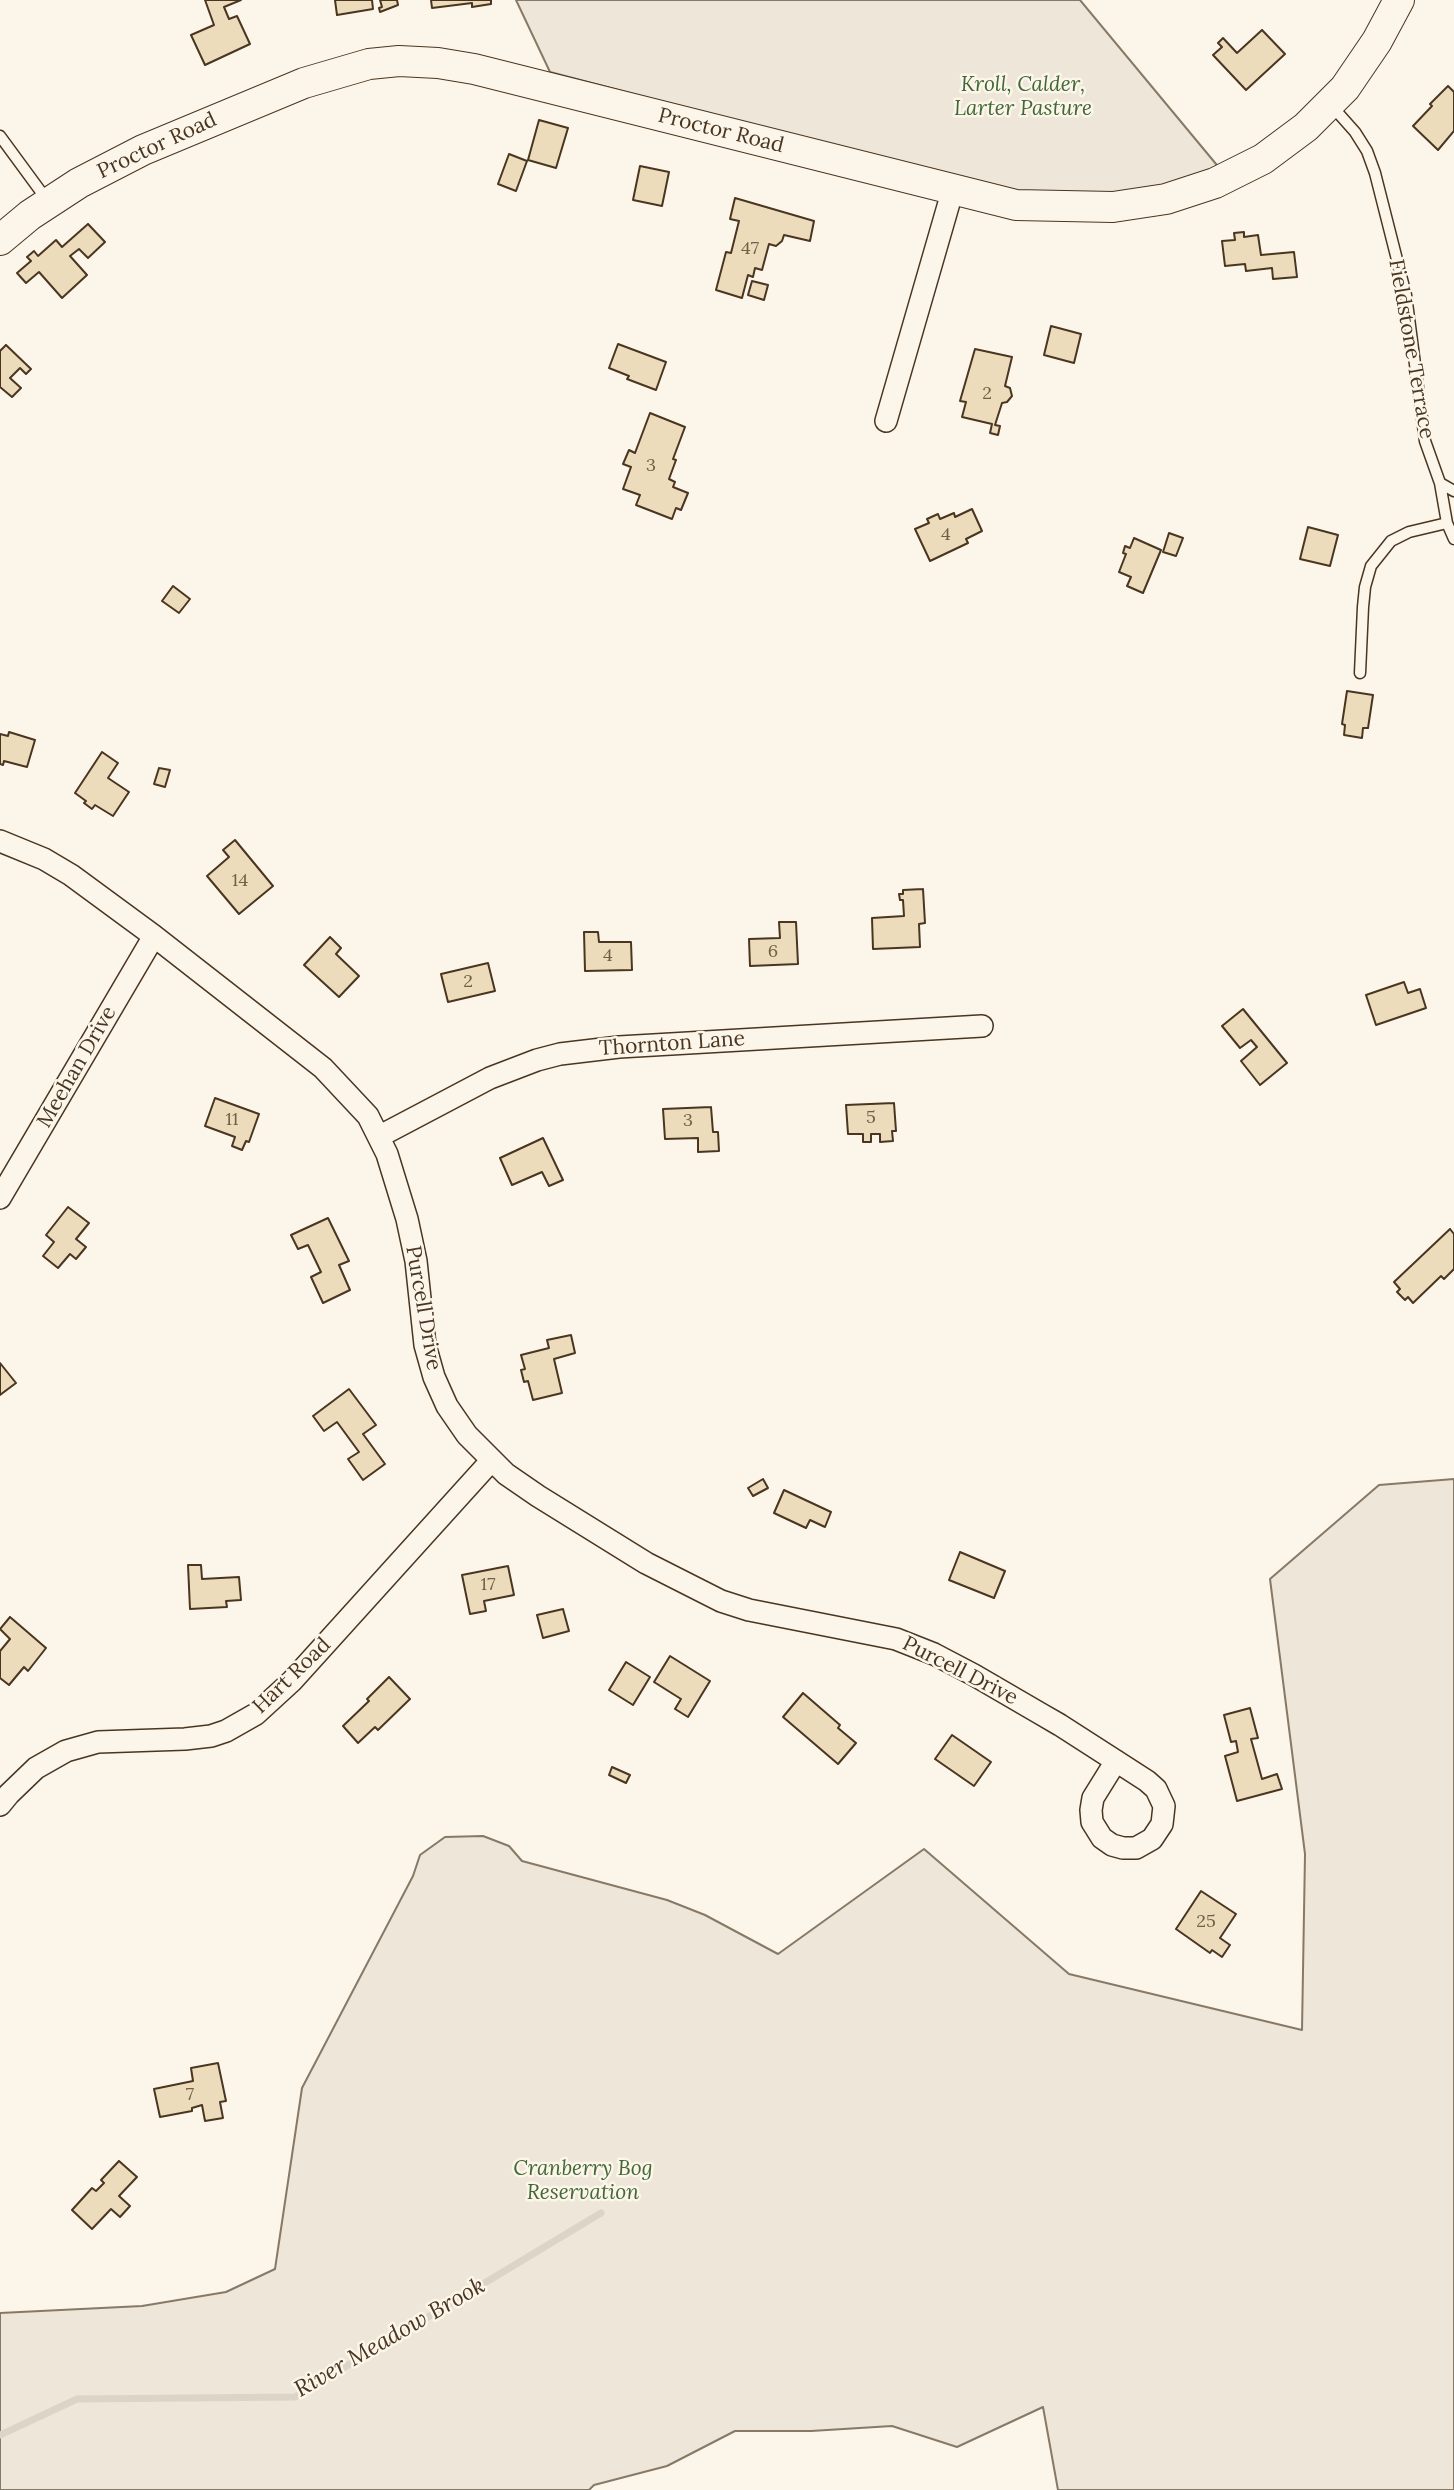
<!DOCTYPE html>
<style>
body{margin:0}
canvas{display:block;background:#fbf6e9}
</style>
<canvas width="1454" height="2490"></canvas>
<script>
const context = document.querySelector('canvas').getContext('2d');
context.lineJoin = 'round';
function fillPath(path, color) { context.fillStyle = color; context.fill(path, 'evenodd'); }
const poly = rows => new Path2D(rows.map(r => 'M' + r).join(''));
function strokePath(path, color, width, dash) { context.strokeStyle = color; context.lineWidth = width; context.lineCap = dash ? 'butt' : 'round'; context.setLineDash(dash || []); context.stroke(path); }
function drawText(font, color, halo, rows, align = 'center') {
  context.font = font + ' Lora,serif'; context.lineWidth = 5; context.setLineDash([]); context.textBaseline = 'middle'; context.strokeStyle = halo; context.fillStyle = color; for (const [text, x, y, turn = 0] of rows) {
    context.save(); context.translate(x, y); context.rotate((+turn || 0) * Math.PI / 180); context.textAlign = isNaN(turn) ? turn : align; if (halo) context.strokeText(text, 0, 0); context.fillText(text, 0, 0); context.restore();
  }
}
const green = poly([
 [516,0,1080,0,1221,170,1164,185,1099,195,1013,194,550,72,516,0],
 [1454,1479,1454,2490,1058,2490,1043,2407,957,2447,892,2426,811,2431,735,2431,667,2466,594,2485,589,2490,0,2490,0,2313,142,2306,226,2292,275,2269,302,2088,413,1876,420,1855,445,1837,483,1836,509,1846,522,1861,667,1900,705,1915,778,1954,924,1849,1069,1974,1302,2030,1305,1854,1270,1579,1379,1485,1454,1479]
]);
fillPath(green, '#ede6d9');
strokePath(green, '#887966', 2);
strokePath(poly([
 [0,2435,77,2399,295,2397,601,2213]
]), '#dcd4c6', 7);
const building = poly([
 [205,0,241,0,224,7,229,19,237,16,250,44,205,65,191,35,214,25,205,0],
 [335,0,372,0,373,9,337,15,335,0],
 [380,0,397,0,398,5,380,12,379,8,382,7,380,0],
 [431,0,491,0,491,4,472,7,472,3,432,8,431,0],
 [1262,30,1285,54,1246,90,1213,55,1222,47,1218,43,1223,38,1237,53,1262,30],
 [1448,86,1454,92,1454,131,1438,150,1413,126,1432,106,1430,104,1448,86],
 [539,120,568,128,556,168,528,160,539,120],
 [509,154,527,161,516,191,498,184,509,154],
 [640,166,669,172,662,206,633,200,640,166],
 [735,198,814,221,810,241,784,235,782,241,776,246,769,244,762,270,755,268,753,277,748,275,742,298,716,290,726,252,731,253,739,221,730,219,735,198],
 [88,224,105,242,88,258,79,249,70,256,87,275,62,298,39,272,26,283,17,273,31,261,27,257,34,251,38,256,56,240,62,247,88,224],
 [1244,232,1244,237,1258,235,1261,255,1294,252,1297,277,1273,279,1272,268,1246,271,1245,264,1225,266,1222,241,1235,240,1234,233,1244,232],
 [752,281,768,285,764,300,748,295,752,281],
 [1051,326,1081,334,1074,363,1044,355,1051,326],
 [618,344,666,362,656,390,627,379,629,376,609,368,618,344],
 [6,345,31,369,26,374,20,368,10,378,21,388,12,397,0,387,0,351,6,345],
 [975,349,1012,357,1005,386,1010,388,1012,396,1007,402,1002,403,995,425,1000,426,998,435,990,433,992,424,962,417,966,402,960,401,975,349],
 [650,413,685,427,673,459,676,460,669,479,675,482,673,487,688,493,681,510,676,508,672,519,636,505,640,495,623,489,631,467,623,464,629,450,635,453,650,413],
 [972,509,982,531,966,539,968,543,930,561,915,529,929,523,927,519,938,514,940,519,954,513,955,517,972,509],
 [1308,527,1338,535,1330,566,1300,559,1308,527],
 [1169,533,1183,538,1176,556,1163,552,1169,533],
 [1134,538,1161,550,1143,593,1127,586,1131,577,1119,572,1126,554,1123,553,1125,546,1130,548,1134,538],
 [173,586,190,599,179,613,162,601,173,586],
 [1347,691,1373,695,1368,728,1363,728,1362,738,1344,735,1345,725,1342,724,1347,691],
 [9,732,35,740,27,767,4,761,3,765,0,764,0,734,8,736,9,732],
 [102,752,118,763,108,778,129,792,113,816,95,805,92,809,84,803,86,801,75,793,102,752],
 [159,768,170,770,165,787,154,784,159,768],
 [235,840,273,886,239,914,207,876,229,857,223,850,235,840],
 [923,889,925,923,919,924,920,947,873,949,872,918,904,916,903,900,900,900,899,894,903,894,903,890,923,889],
 [779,922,796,922,798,964,750,966,749,939,780,938,779,922],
 [584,932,598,932,599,942,631,942,632,970,585,971,584,932],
 [330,937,341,948,336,954,359,976,339,997,304,965,330,937],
 [488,963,495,991,448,1002,441,974,488,963],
 [1404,982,1408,993,1420,989,1426,1008,1376,1025,1366,995,1404,982],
 [1243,1009,1287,1063,1260,1085,1241,1061,1257,1047,1251,1040,1240,1048,1222,1026,1243,1009],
 [215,1098,259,1114,249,1142,246,1141,242,1150,232,1146,235,1137,205,1126,215,1098],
 [894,1103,896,1131,892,1131,893,1141,880,1142,880,1134,871,1134,871,1142,863,1142,863,1134,848,1134,846,1105,894,1103],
 [711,1107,713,1132,718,1132,719,1151,698,1152,698,1138,665,1139,663,1109,711,1107],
 [543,1138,563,1180,549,1186,542,1172,512,1185,500,1158,543,1138],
 [68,1207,89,1223,76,1239,86,1247,76,1259,70,1254,58,1268,43,1256,54,1242,46,1235,68,1207],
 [328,1218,349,1261,339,1265,350,1290,323,1303,311,1277,321,1272,308,1245,298,1249,291,1235,328,1218],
 [1450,1229,1454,1234,1454,1269,1444,1279,1441,1276,1413,1303,1408,1297,1405,1300,1397,1292,1400,1289,1394,1282,1450,1229],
 [571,1335,575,1353,554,1359,562,1393,533,1400,528,1381,524,1382,521,1370,525,1369,521,1355,549,1348,547,1340,571,1335],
 [0,1363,16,1383,0,1395,0,1363],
 [349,1389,376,1425,363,1434,385,1464,363,1480,348,1459,359,1452,337,1422,324,1431,313,1416,349,1389],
 [763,1479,768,1488,753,1496,748,1488,763,1479],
 [784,1490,831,1512,825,1527,810,1520,806,1528,774,1513,784,1490],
 [960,1552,1005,1571,994,1598,949,1580,960,1552],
 [188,1565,201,1565,202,1579,239,1577,241,1600,226,1601,227,1607,190,1609,188,1565],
 [508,1566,514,1595,484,1601,486,1611,470,1614,462,1575,508,1566],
 [563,1609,569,1631,543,1638,537,1615,563,1609],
 [10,1617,46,1648,28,1671,24,1667,9,1685,0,1678,0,1651,10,1639,0,1629,10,1617],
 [670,1656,710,1681,688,1717,675,1709,681,1699,654,1682,670,1656],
 [626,1662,650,1677,633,1705,609,1690,626,1662],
 [389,1677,410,1699,378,1730,375,1727,358,1743,343,1726,369,1701,367,1699,389,1677],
 [803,1693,840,1725,838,1728,856,1743,838,1764,783,1717,803,1693],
 [1250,1708,1258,1738,1251,1739,1262,1779,1277,1774,1282,1789,1237,1801,1225,1756,1238,1752,1236,1741,1231,1742,1224,1715,1250,1708],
 [952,1735,991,1762,974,1786,935,1759,952,1735],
 [612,1767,630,1775,626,1783,609,1775,612,1767],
 [1201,1891,1236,1914,1220,1938,1230,1945,1222,1957,1212,1950,1210,1953,1176,1929,1201,1891],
 [218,2063,226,2101,220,2102,223,2118,205,2121,202,2105,192,2108,192,2111,160,2117,154,2089,193,2081,191,2068,218,2063],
 [119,2161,137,2177,119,2196,130,2206,120,2217,111,2209,92,2229,72,2210,92,2188,96,2191,104,2183,101,2180,119,2161]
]);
fillPath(building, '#ecdcbc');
strokePath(building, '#4a3520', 2);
const service = poly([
 [1331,105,1355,132,1367,151,1375,173,1406,295,1425,441,1440,483,1447,523,1454,539],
 [0,136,47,200],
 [1440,483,1454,491],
 [1360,673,1363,607,1365,587,1371,566,1391,541,1409,532,1447,523]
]);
const minor = poly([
 [886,421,953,189],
 [0,841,44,859,71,875,154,936,323,1068,368,1116,387,1154,407,1219,416,1261,425,1345,434,1377,447,1406,467,1435,506,1474,538,1496,646,1563,721,1601,749,1610,896,1639,934,1654,974,1675,1041,1714,1060,1725,1116,1761,1147,1781,1156,1789,1164,1806,1162,1824,1152,1839,1136,1848,1123,1848,1112,1845,1102,1838,1092,1822,1091,1810,1093,1798,1116,1761],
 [380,1136,490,1078,537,1060,560,1054,619,1047,982,1026],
 [0,1198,154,936],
 [0,1805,9,1794,36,1768,66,1751,98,1742,185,1739,211,1736,226,1731,256,1714,292,1681,491,1461]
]);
const secondary = poly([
 [0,240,30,215,79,183,143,150,304,83,369,64,399,61,438,63,474,69,1016,205,1113,207,1166,199,1215,183,1263,159,1306,127,1345,88,1377,41,1399,0]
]);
strokePath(service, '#4a3520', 13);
strokePath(minor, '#4a3520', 24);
strokePath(secondary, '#4a3520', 32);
strokePath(service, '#fbf6e9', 10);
strokePath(minor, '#fbf6e9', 21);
strokePath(secondary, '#fbf6e9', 30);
drawText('18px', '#725f47', null, [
 ["47",750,249],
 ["2",987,394],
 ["3",651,466],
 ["4",946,535],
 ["14",240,881],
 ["6",773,952],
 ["4",608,956],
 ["2",468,982],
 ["5",871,1118],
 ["11",232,1120],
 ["3",688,1121],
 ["17",488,1585],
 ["25",1206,1922],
 ["7",190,2095]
]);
drawText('italic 21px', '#436837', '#fbf6e9', [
 ["Kroll, Calder,",1023,85],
 ["Larter Pasture",1023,109],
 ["Cranberry Bog",583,2169],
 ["Reservation",583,2193]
]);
drawText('21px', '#4a3520', '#fbf6e9', [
 ["Proctor Road",721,131,14],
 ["Proctor Road",157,146,-25],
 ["Fieldstone Terrace",1411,349,80],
 ["Thornton Lane",672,1044,-4],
 ["Meehan Drive",77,1067,-60],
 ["Purcell Drive",423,1308,80],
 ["Purcell Drive",960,1671,27],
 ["Hart Road",292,1676,-44]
]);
drawText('italic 23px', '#4a3520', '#fbf6e9', [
 ["River Meadow Brook",390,2338,-30]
]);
</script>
